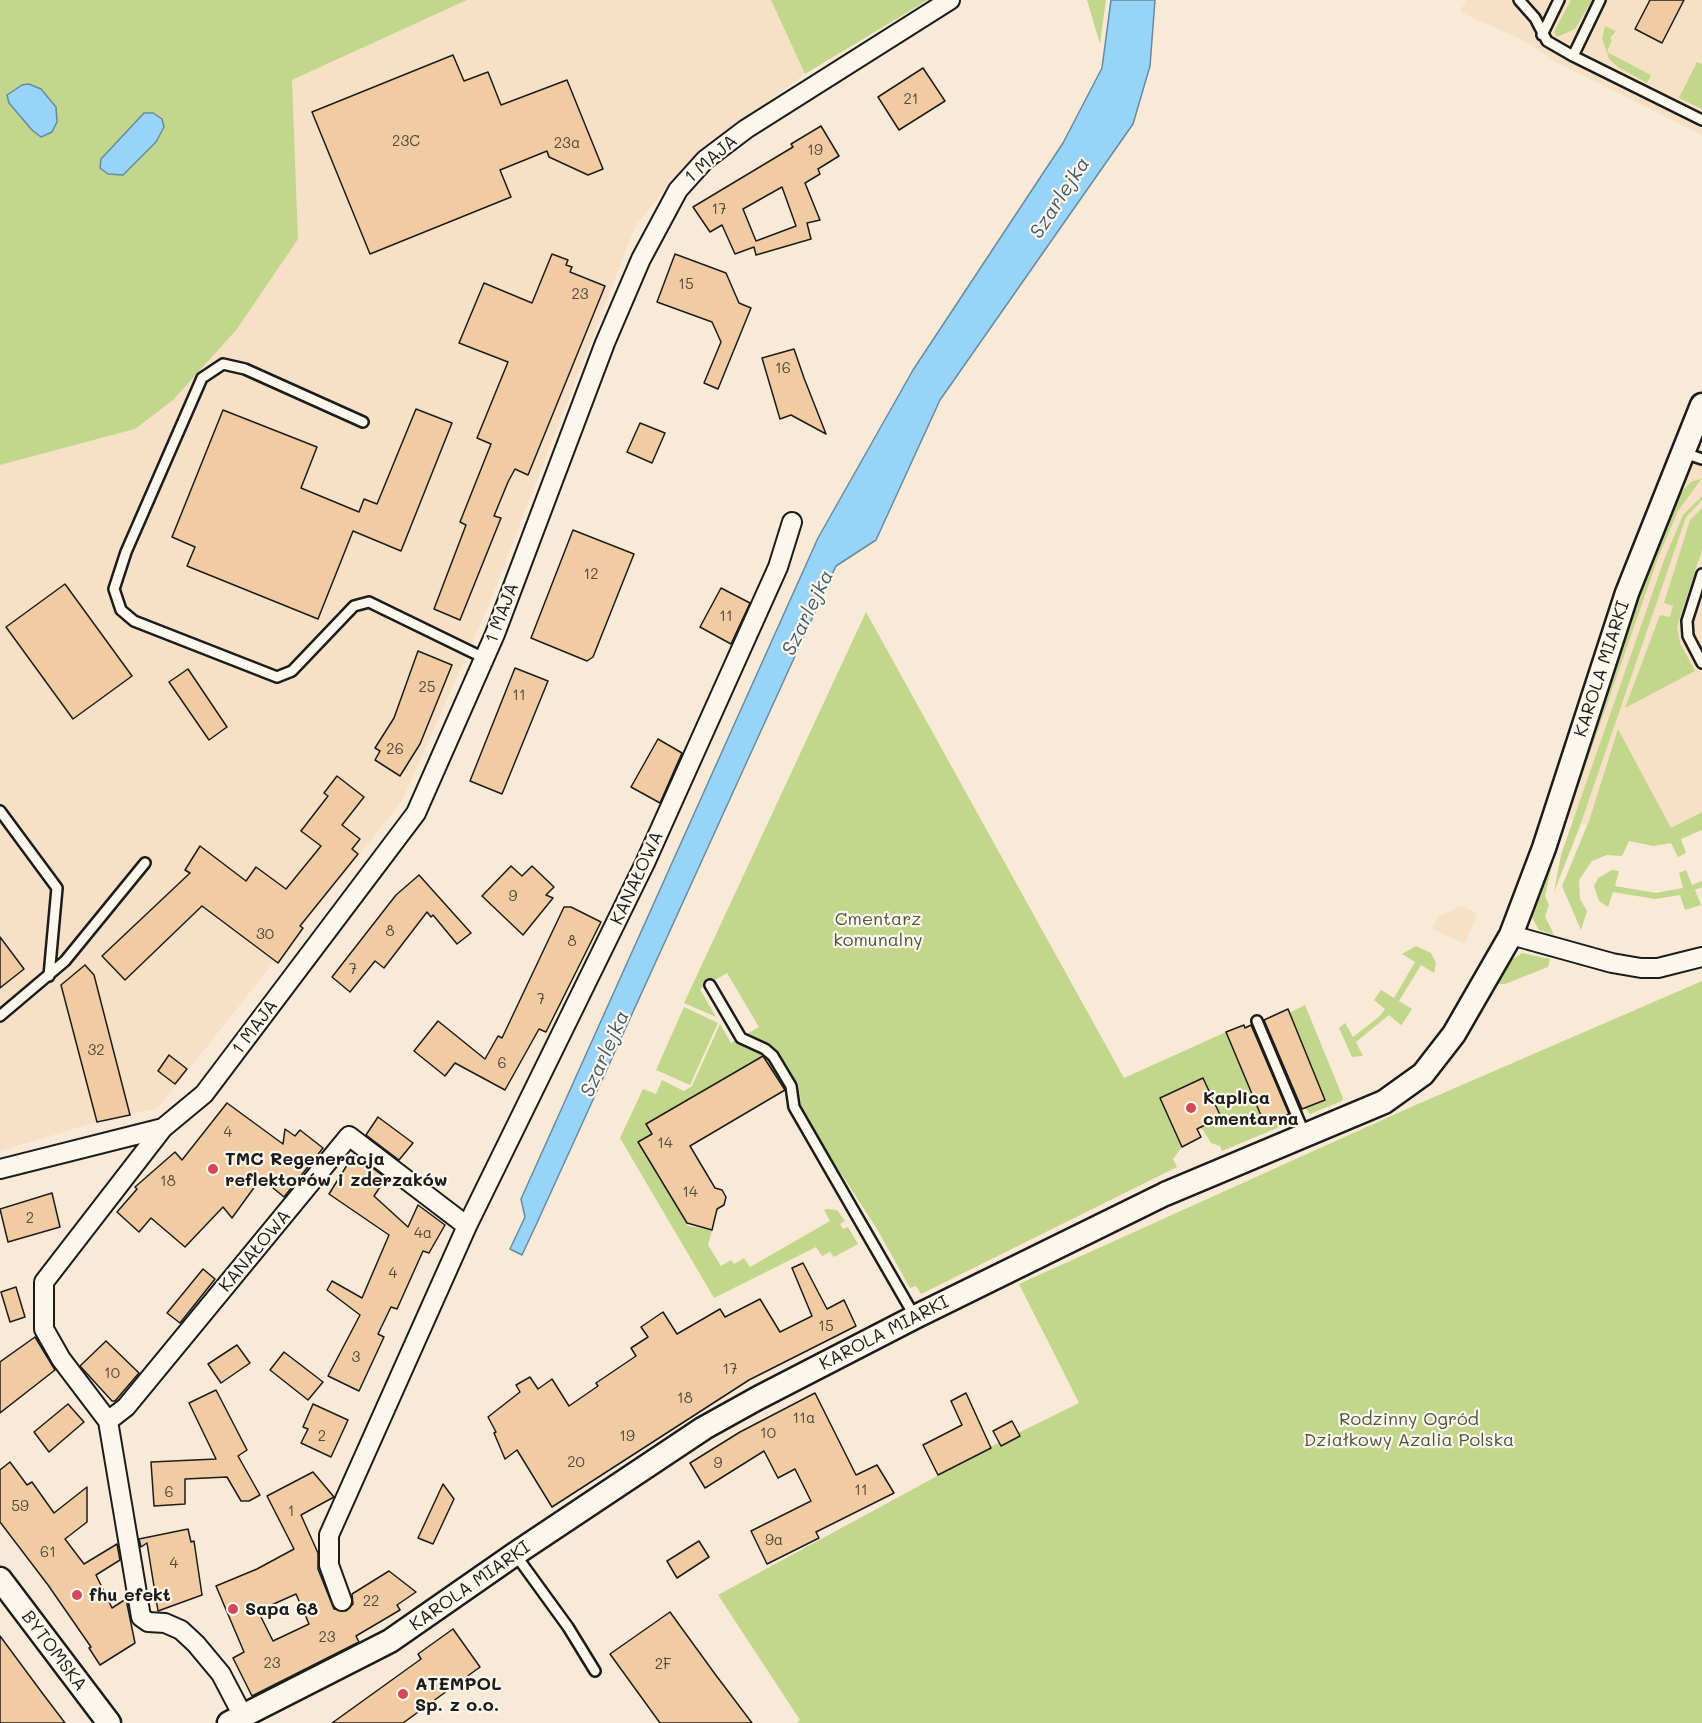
<!DOCTYPE html>
<meta charset="utf-8">
<style>
body{margin:0}
canvas{display:block;background:#f8ead6}
</style>
<canvas width="1702" height="1723"></canvas>
<script>
const context = document.querySelector('canvas').getContext('2d');
context.lineJoin = 'round';
function fillPath(path, color) { context.fillStyle = color; context.fill(path, 'evenodd'); }
const poly = rows => new Path2D(rows.map(r => 'M' + r).join(''));
function strokePath(path, color, width, dash) { context.strokeStyle = color; context.lineWidth = width; context.lineCap = dash ? 'butt' : 'round'; context.setLineDash(dash || []); context.stroke(path); }
function drawText(font, color, halo, rows, align = 'center') {
  context.font = font + ' Mali,sans-serif'; context.lineWidth = 4.5; context.setLineDash([]); context.textBaseline = 'middle'; context.strokeStyle = halo; context.fillStyle = color; for (const [text, x, y, turn = 0] of rows) {
    context.save(); context.translate(x, y); context.rotate((+turn || 0) * Math.PI / 180); context.textAlign = isNaN(turn) ? turn : align; if (halo) context.strokeText(text, 0, 0); context.fillText(text, 0, 0); context.restore();
  }
}
fillPath(poly([
 [467,0,771,0,805,74,684,165,635,227,490,602,402,801,158,1108,97,1122,0,1151,0,465,136,429,298,239,292,80],
 [1466,0,1702,0,1702,135,1558,63,1525,41,1460,12],
 [1702,439,1702,826,1626,839,1564,817,1642,586],
 [1461,906,1477,913,1465,944,1432,929,1438,917]
]), '#f6e1c6');
fillPath(poly([
 [0,0,467,0,292,80,298,239,237,329,173,400,135,429,0,465],
 [771,0,928,0,805,74],
 [1087,0,1106,0,1100,44],
 [1571,0,1592,0,1575,29,1557,37,1554,32],
 [1605,26,1616,31,1610,38,1612,40,1607,52,1651,75,1647,83,1618,67,1609,59,1602,38],
 [1697,62,1702,64,1702,109,1679,98],
 [1702,478,1678,511,1658,558,1575,796,1555,846,1642,586,1679,494,1691,482],
 [1702,496,1702,500,1686,517,1580,826,1554,892,1561,855,1664,560,1683,515],
 [1702,508,1702,550,1677,627,1680,643,1695,671,1625,708,1660,615,1670,617,1673,606,1664,603,1690,520],
 [866,612,1124,1078,1226,1032,1265,1125,1284,1117,1286,1121,1284,1125,1222,1151,1220,1146,1211,1143,1201,1127,1221,1117,1204,1079,1161,1098,1182,1147,1173,1159,1177,1167,921,1294,916,1286,910,1288,877,1229,818,1138,801,1105,798,1082,785,1090,764,1055,647,1124,652,1134,639,1142,688,1226,712,1230,708,1245,721,1266,731,1260,734,1264,744,1258,750,1267,830,1221,824,1210,827,1209,837,1210,845,1221,840,1224,843,1229,848,1227,858,1244,834,1257,830,1252,822,1256,816,1247,714,1298,620,1138,643,1089,656,1094,662,1080,684,1091,692,1086,720,1024,731,1043,759,1027,727,973,700,989,716,1017,684,1003],
 [1618,729,1671,828,1702,812,1702,830,1681,839,1686,853,1678,857,1671,843,1653,846,1629,841,1622,856,1607,855,1592,861,1579,880,1580,899,1587,911,1581,930,1562,886,1589,821],
 [1551,856,1553,861,1545,896,1549,905,1545,916,1554,935,1539,930,1531,916],
 [1612,870,1619,871,1615,886,1656,893,1683,888,1679,873,1686,870,1692,885,1702,881,1702,887,1695,890,1701,905,1685,910,1680,895,1655,899,1613,892,1608,907,1599,901,1594,886,1598,878],
 [1416,946,1431,953,1436,963,1434,973,1421,965,1399,1001,1412,1009,1403,1023,1401,1025,1389,1015,1356,1042,1363,1056,1352,1057,1339,1028,1345,1023,1353,1037,1380,1016,1385,1009,1374,1000,1381,990,1394,998,1415,962,1402,954],
 [1522,953,1550,959,1548,967,1505,984,1498,984,1511,960],
 [1702,981,1702,1723,797,1723,800,1720,718,1595,998,1443,1079,1403,1019,1284,1411,1107],
 [1305,1005,1343,1098,1342,1101,1310,1114,1305,1108,1325,1099,1289,1013],
 [684,1007,718,1023,690,1085,656,1070]
]), '#c2d78c');
const water = poly([
 [1111,0,1155,0,1150,66,1133,124,940,400,876,540,836,566,536,1225,522,1255,510,1249,525,1217,521,1199,818,538,913,370,1063,143,1102,68,1111,0],
 [29,84,41,89,56,107,57,122,52,132,41,137,32,130,9,103,7,95,22,85,29,84],
 [144,113,153,113,162,119,164,127,156,142,123,175,108,174,100,168,101,159,144,113]
]);
fillPath(water, '#97d4f8');
strokePath(water, '#668aa0', 1.5);
const building = poly([
 [1650,0,1684,0,1662,43,1635,29,1650,0],
 [453,55,464,81,488,72,501,105,567,80,603,169,588,175,549,157,547,151,500,170,511,197,370,254,312,112,453,55],
 [923,68,945,101,899,130,878,97,923,68],
 [821,126,839,156,818,169,820,174,805,183,820,220,807,223,811,239,756,255,754,247,735,254,722,225,710,232,693,207,793,147,791,144,821,126],
 [782,187,796,226,756,241,743,209,782,187],
 [552,254,568,260,566,265,572,267,570,272,605,286,528,475,515,469,508,482,494,516,501,518,460,620,434,609,466,525,460,522,491,444,477,438,508,362,459,343,484,283,532,303,552,254],
 [675,254,726,273,739,303,751,308,718,389,704,383,721,342,712,322,657,302,675,254],
 [794,349,804,378,826,434,791,415,780,419,762,358,794,349],
 [416,409,452,423,401,551,353,531,318,619,187,566,195,547,172,537,223,410,317,447,301,488,359,512,364,499,377,504,416,409],
 [640,423,665,433,652,463,627,452,640,423],
 [573,530,634,554,593,657,587,661,531,638,573,530],
 [65,584,132,676,73,719,6,627,65,584],
 [721,588,750,603,731,644,700,627,721,588],
 [418,651,452,665,420,744,400,776,375,760,380,751,375,748,394,718,418,651],
 [515,668,548,681,502,794,470,781,515,668],
 [188,669,227,727,209,740,169,682,188,669],
 [658,739,682,753,660,803,631,787,658,739],
 [337,776,364,797,342,825,360,839,352,849,358,854,300,926,303,928,278,963,202,906,125,980,102,956,190,873,185,870,200,846,246,881,256,867,286,889,321,846,301,831,328,796,324,793,337,776],
 [511,866,522,876,532,866,554,887,546,895,553,898,523,935,482,896,511,866],
 [419,875,471,933,457,944,433,915,431,917,427,912,384,968,375,961,350,992,332,977,396,895,419,875],
 [564,907,571,907,601,922,546,1032,539,1029,505,1090,455,1063,445,1076,414,1051,438,1021,485,1059,498,1036,502,1038,564,907],
 [0,937,24,969,0,988,0,937],
 [85,965,94,975,130,1115,97,1122,61,985,85,965],
 [1288,1009,1325,1100,1302,1109,1264,1020,1288,1009],
 [1244,1025,1245,1028,1251,1025,1289,1114,1265,1125,1226,1032,1244,1025],
 [169,1055,187,1069,175,1084,158,1071,169,1055],
 [763,1056,785,1090,690,1146,715,1188,722,1190,726,1197,724,1205,717,1209,712,1230,687,1223,638,1142,652,1134,646,1124,763,1056],
 [1203,1078,1221,1117,1197,1129,1201,1137,1182,1147,1160,1098,1203,1078],
 [227,1103,283,1144,285,1129,295,1136,300,1130,323,1148,284,1197,261,1178,232,1218,223,1207,185,1247,151,1218,139,1232,117,1212,137,1189,135,1187,175,1152,182,1160,227,1103],
 [378,1117,413,1143,399,1160,366,1135,378,1117],
 [354,1154,386,1178,374,1196,408,1227,418,1205,445,1225,429,1253,423,1251,397,1309,391,1307,378,1334,384,1337,359,1391,328,1376,360,1315,327,1290,332,1281,362,1298,389,1235,329,1194,354,1154],
 [52,1193,60,1227,8,1242,0,1209,52,1193],
 [803,1263,827,1309,844,1300,856,1326,749,1380,552,1507,517,1450,505,1459,494,1433,496,1432,488,1417,520,1392,516,1385,530,1377,538,1389,552,1379,569,1406,598,1386,596,1383,636,1356,631,1348,648,1337,641,1327,663,1312,677,1334,720,1309,725,1317,760,1299,780,1332,812,1316,792,1268,803,1263],
 [203,1269,215,1279,180,1323,167,1313,203,1269],
 [16,1287,25,1317,10,1322,1,1292,16,1287],
 [35,1337,55,1370,0,1413,0,1362,35,1337],
 [106,1341,139,1373,115,1401,112,1401,80,1366,106,1341],
 [237,1345,250,1363,221,1383,208,1364,237,1345],
 [284,1352,323,1382,308,1400,270,1370,284,1352],
 [216,1390,247,1450,238,1456,260,1495,249,1501,241,1501,227,1477,185,1479,185,1504,154,1506,151,1462,216,1459,189,1403,216,1390],
 [815,1393,856,1475,877,1465,894,1493,816,1532,819,1538,767,1564,751,1531,811,1501,795,1469,778,1478,764,1451,705,1488,690,1463,740,1432,815,1393],
 [966,1393,991,1448,938,1475,923,1445,962,1425,951,1401,966,1393],
 [68,1404,84,1422,49,1452,34,1432,68,1404],
 [313,1404,348,1420,331,1457,301,1443,308,1429,303,1427,313,1404],
 [1012,1421,1020,1436,1001,1446,993,1431,1012,1421],
 [10,1462,27,1485,32,1482,54,1513,87,1487,87,1522,65,1539,84,1564,117,1544,120,1560,96,1575,112,1608,126,1599,135,1643,100,1665,89,1648,91,1647,48,1585,0,1522,0,1470,10,1462],
 [313,1472,334,1497,301,1515,318,1553,318,1569,334,1609,346,1611,353,1604,352,1594,389,1571,416,1592,397,1605,400,1610,356,1636,359,1642,252,1696,233,1658,244,1652,216,1586,257,1569,294,1549,267,1496,313,1472],
 [296,1594,309,1624,273,1641,258,1611,296,1594],
 [443,1484,454,1499,433,1544,418,1538,443,1484],
 [188,1529,191,1542,194,1541,202,1595,158,1611,147,1543,141,1547,139,1539,188,1529],
 [699,1541,709,1557,677,1578,667,1561,699,1541],
 [670,1612,715,1674,752,1723,660,1723,610,1654,670,1612],
 [453,1629,480,1667,403,1723,332,1723,421,1659,418,1654,453,1629],
 [0,1636,43,1694,65,1723,0,1723,0,1636]
]);
fillPath(building, '#f1cba1');
strokePath(building, '#1c1c1c', 1.5);
const service = poly([
 [1519,0,1535,18,1547,41,1573,56],
 [1600,0,1573,56,1702,120],
 [1542,35,1559,0],
 [363,422,245,369,223,364,202,378,126,552,114,589,121,610,134,621,277,677,292,671,354,606,369,602,484,658],
 [1684,453,1702,459],
 [1702,574,1687,621,1688,636,1702,663],
 [0,811,57,888,49,976],
 [710,985,741,1038,765,1049,773,1056,791,1086,794,1107,915,1317],
 [0,1016,65,961,145,863],
 [1257,1021,1305,1135],
 [515,1554,568,1627,595,1671]
]);
const minor = poly([
 [1511,935,1612,963,1641,968,1658,968,1702,957],
 [163,1128,44,1282,44,1329,61,1359,108,1421,141,1617,148,1622,165,1623,181,1630,196,1644,221,1674,243,1716],
 [0,1169,163,1128,204,1094,416,813,495,634,605,343,641,259,678,190,705,160,746,129,950,0],
 [108,1421,126,1407,349,1136,467,1226],
 [342,1601,329,1565,329,1535,467,1226,645,863,778,567,792,522]
]);
const tertiary = poly([
 [0,1579,109,1723],
 [229,1723,390,1641,515,1554,704,1428,758,1398,915,1317,1165,1194,1384,1102,1423,1074,1454,1034,1511,935,1544,848,1627,593,1702,405]
]);
strokePath(service, '#1c1c1c', 14);
strokePath(minor, '#1c1c1c', 22);
strokePath(tertiary, '#1c1c1c', 27);
strokePath(service, '#fbf7ec', 9);
strokePath(minor, '#fbf7ec', 18);
strokePath(tertiary, '#fbf7ec', 22);
for (const [x, y, r, color] of [
 [1191,1108,6,"#d1495b"],
 [213,1169,6,"#d1495b"],
 [77,1595,6,"#d1495b"],
 [233,1609,6,"#d1495b"],
 [403,1694,6,"#d1495b"]
]) { const dot = new Path2D(); dot.arc(x, y, r, 0, 2 * Math.PI); context.fillStyle = color; context.fill(dot); strokePath(dot, '#fbf7ec', 2); }
drawText('15px', '#51483d', null, [
 ["21",911,99],
 ["23C",406,141],
 ["23a",567,143],
 ["19",815,150],
 ["17",719,209],
 ["15",686,284],
 ["23",580,294],
 ["16",783,368],
 ["12",591,574],
 ["11",726,616],
 ["25",427,687],
 ["11",519,695],
 ["26",395,749],
 ["9",513,896],
 ["8",390,931],
 ["30",265,934],
 ["8",572,941],
 ["7",353,969],
 ["7",541,999],
 ["32",96,1050],
 ["6",502,1063],
 ["4",228,1132],
 ["14",665,1143],
 ["18",168,1181],
 ["14",690,1192],
 ["2",30,1218],
 ["4a",423,1233],
 ["4",393,1273],
 ["15",826,1326],
 ["3",356,1357],
 ["17",730,1369],
 ["10",112,1373],
 ["18",685,1398],
 ["11a",804,1418],
 ["10",768,1433],
 ["2",322,1436],
 ["19",627,1436],
 ["20",576,1462],
 ["9",718,1463],
 ["11",861,1490],
 ["6",169,1492],
 ["59",20,1506],
 ["1",291,1511],
 ["9a",774,1540],
 ["61",48,1552],
 ["4",174,1563],
 ["22",371,1601],
 ["23",327,1637],
 ["23",272,1663],
 ["2F",663,1664]
]);
drawText('18px', '#1c1c1c', '#fbf7ec', [
 ["1 MAJA",711,159,-41],
 ["1 MAJA",502,613,-69],
 ["KAROLA MIARKI",1602,669,-72],
 ["KANAŁOWA",637,878,-65],
 ["1 MAJA",255,1027,-53],
 ["KANAŁOWA",255,1251,-50],
 ["KAROLA MIARKI",884,1333,-27],
 ["KAROLA MIARKI",470,1586,-35],
 ["BYTOMSKA",54,1651,53]
]);
drawText('18px', '#4e543e', '#fbf7ec', [
 ["Cmentarz",878,919],
 ["komunalny",878,940],
 ["Rodzinny Ogród",1409,1419],
 ["Działkowy Azalia Polska",1409,1440]
]);
drawText('bold 18px', '#1c1c1c', '#fbf7ec', [
 ["Kaplica",1203,1098],
 ["cmentarna",1203,1119],
 ["TMC Regeneracja",225,1159],
 ["reflektorów i zderzaków",225,1180],
 ["fhu efekt",89,1595],
 ["Sapa 68",245,1609],
 ["ATEMPOL",415,1684],
 ["Sp. z o.o.",415,1705]
], 'left');
drawText('italic 20px', '#475c69', '#fbf7ec', [
 ["Szarlejka",1060,198,-57],
 ["Szarlejka",808,613,-64],
 ["Szarlejka",605,1054,-66]
]);
</script>
